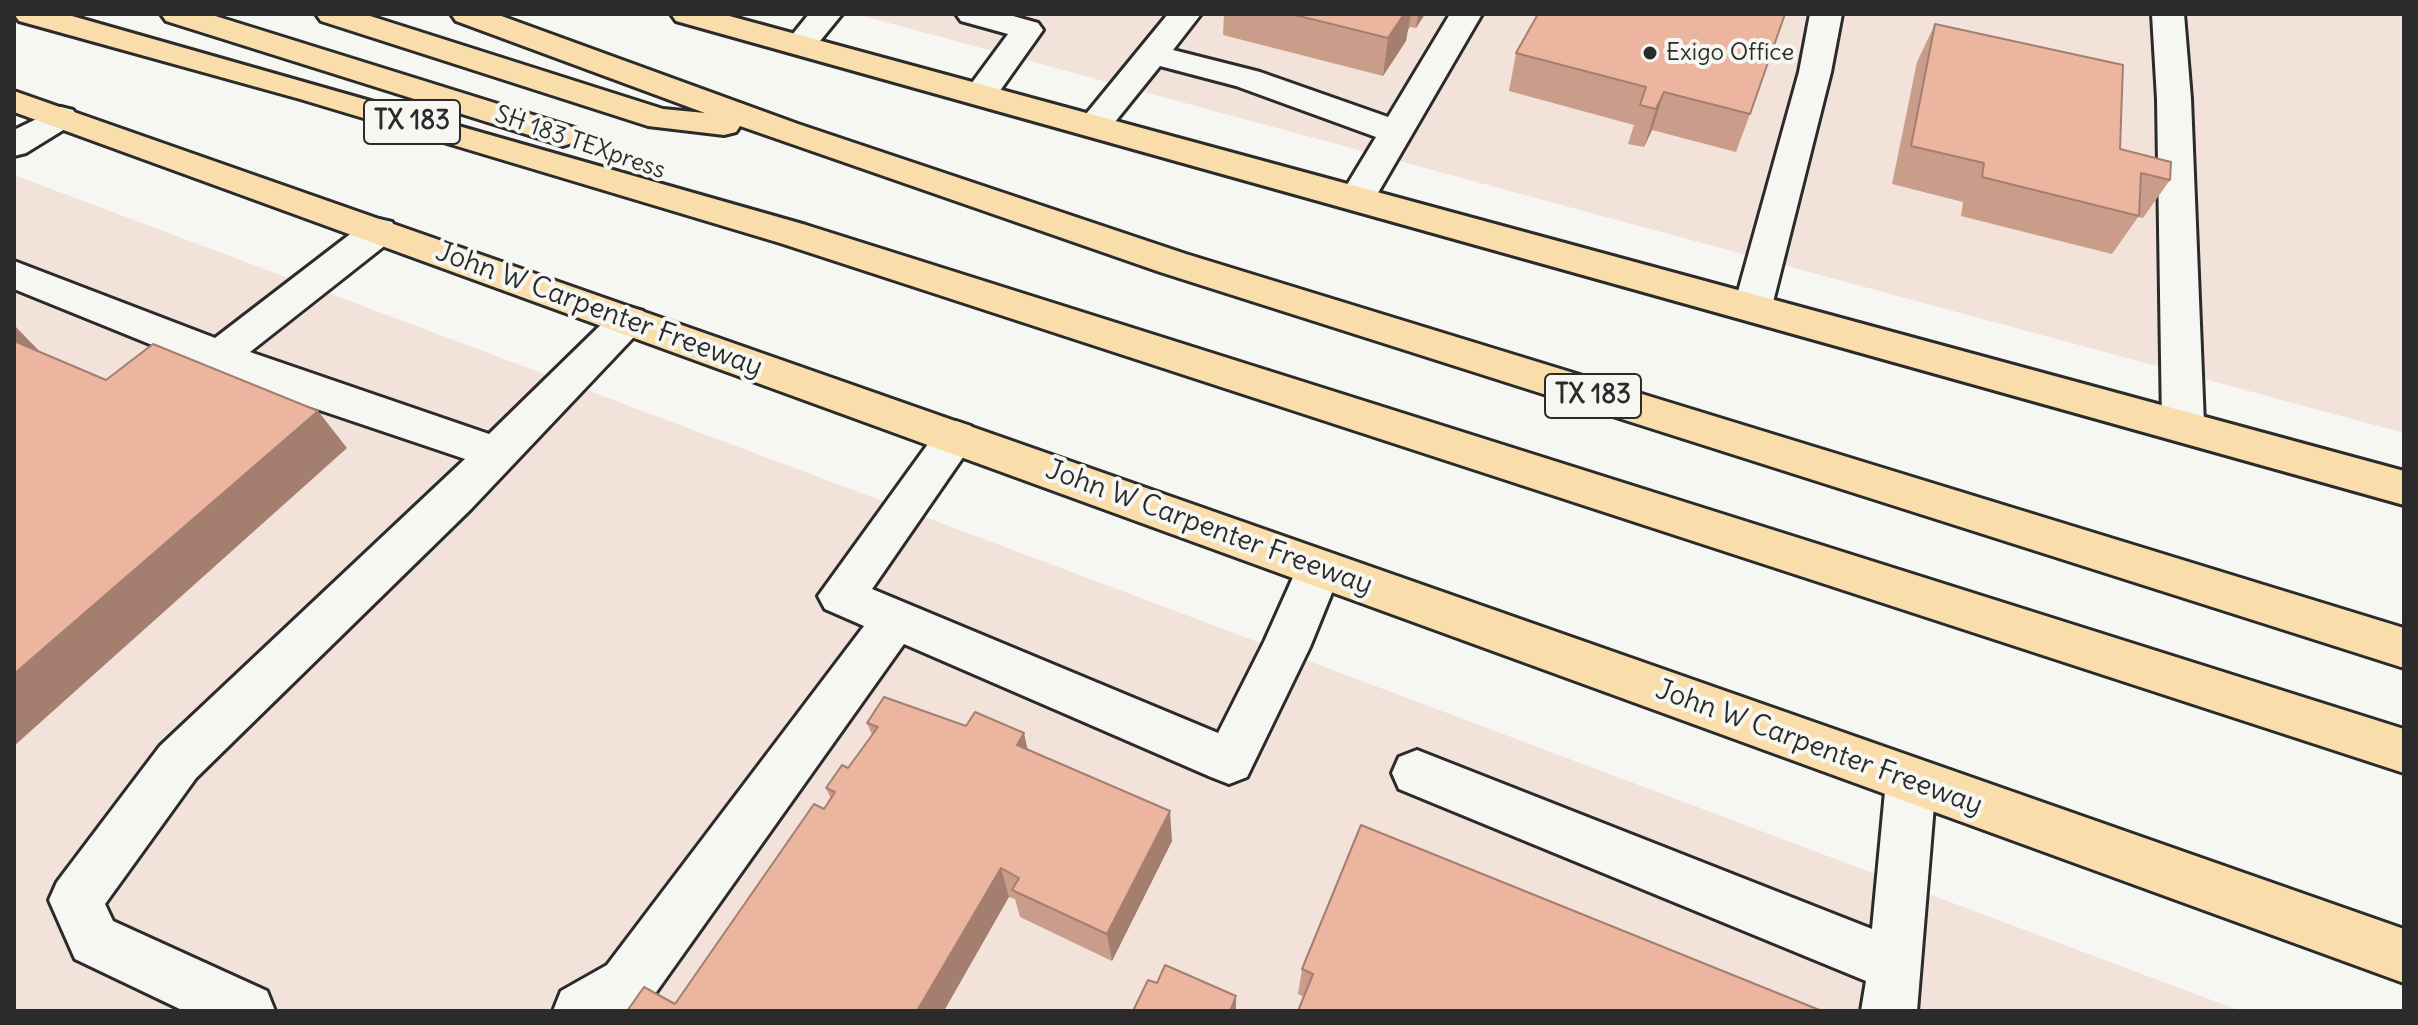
<!DOCTYPE html>
<style>
body{margin:0}
#map{position:relative;width:2418px;height:1025px;overflow:hidden;background:#f6f6f2;font-family:Delius,sans-serif}
canvas{display:block}
.frame{position:absolute;inset:0;border:16px solid #2b2b2b;pointer-events:none}
</style>
<div id="map">
<canvas width="2418" height="1025"></canvas>
<div class="frame"></div>
</div>
<script>
const context = document.querySelector('canvas').getContext('2d');
context.lineJoin = 'round';
function fillPath(path, color) { context.fillStyle = color; context.fill(path, 'evenodd'); }
const poly = rows => new Path2D(rows.map(r => 'M' + r).join(''));
function strokePath(path, color, width, dash) { context.strokeStyle = color; context.lineWidth = width; context.lineCap = dash ? 'butt' : 'round'; context.setLineDash(dash || []); context.stroke(path); }
function drawText(font, color, halo, rows, align = 'center') {
  context.font = font + ' Delius,sans-serif'; context.lineWidth = 8; context.setLineDash([]); context.textBaseline = 'middle'; context.strokeStyle = halo; context.fillStyle = color; for (const [text, x, y, turn = 0] of rows) {
    context.save(); context.translate(x, y); context.rotate((+turn || 0) * Math.PI / 180); context.textAlign = isNaN(turn) ? turn : align; if (halo) context.strokeText(text, 0, 0); context.fillText(text, 0, 0); context.restore();
  }
}
fillPath(poly([
 [856,14,2404,14,2404,433],
 [14,175,2142,974,2241,1011,14,1011]
]), '#f3e2d9');
const minor = poly([
 [809,14,842,14,811,52,800,55,789,52,784,45,809,14],
 [956,14,1006,14,1038,23,1043,30,992,102,980,105,968,102,963,95,1008,34,961,21,956,14],
 [1168,14,1201,14,1173,50,1260,72,1388,117,1450,14,1482,14,1375,198,1370,206,1357,210,1344,206,1339,198,1376,137,1236,86,1160,66,1106,133,1094,136,1082,133,1077,126,1082,119,1168,14],
 [1810,14,1842,14,1831,72,1772,306,1767,315,1753,319,1739,315,1734,306,1799,72,1810,14],
 [2152,14,2184,14,2191,99,2204,424,2198,435,2183,440,2168,435,2162,424,2157,99,2152,14],
 [61,107,73,110,78,117,73,124,26,153,14,156,14,130,61,107],
 [379,219,392,222,397,231,392,240,250,352,489,434,615,311,629,307,643,311,649,321,471,509,196,778,105,904,113,921,267,991,275,1011,184,1011,75,959,49,900,57,882,160,746,465,459,278,396,14,289,14,261,215,338,366,222,379,219],
 [956,421,971,426,977,437,872,589,1218,733,1264,642,1303,555,1319,550,1335,555,1342,568,1310,647,1247,777,1229,784,1211,777,904,644,647,1005,636,1011,553,1011,561,991,607,965,864,626,825,609,818,596,941,426,956,421],
 [1417,750,1872,929,1886,781,1893,765,1911,758,1929,765,1936,781,1917,1011,1861,1011,1866,981,1399,789,1392,773,1399,757,1417,750]
]);
const major = poly([
 [671,14,722,14,2404,471,2404,505,676,21,671,14],
 [14,91,2404,929,2404,983,14,112,14,91]
]);
const highway = poly([
 [14,14,65,14,806,225,2404,729,2404,773,780,243,300,99,19,21,14,14],
 [161,14,209,14,575,128,580,135,575,142,563,146,551,142,166,21,161,14],
 [316,14,364,14,663,109,705,113,456,21,451,14,496,14,798,124,1186,254,2404,628,2404,668,1160,272,740,126,736,132,724,135,648,126,321,21,316,14]
]);
strokePath(minor, '#2b2b2b', 6);
strokePath(major, '#2b2b2b', 6);
strokePath(highway, '#2b2b2b', 6);
fillPath(minor, '#f6f6f2');
fillPath(major, '#f9deab');
fillPath(highway, '#f9deab');
fillPath(poly([
 [1224,14,1425,14,1416,28,1410,27,1407,31,1406,41,1383,76,1223,35],
 [1935,24,2120,149,2170,180,2143,218,2138,217,2112,254,1961,216,1963,202,1892,184,1917,62],
 [1516,53,1750,114,1736,152,1652,130,1644,147,1628,144,1634,125,1509,91],
 [867,723,1028,750,1172,841,1112,961,1020,917,1015,899,1009,897,675,1004,824,809,831,799,826,788,848,768,872,735],
 [1302,969,1822,1011,1304,997,1298,994]
]), '#ca9c8a');
fillPath(poly([
 [1404,14,1411,14,1406,41,1383,76,1388,38],
 [1418,14,1425,14,1416,28],
 [1664,92,1652,130,1644,147,1656,109],
 [14,325,44,356,14,378],
 [318,411,347,448,14,746,14,674],
 [1024,733,1031,765,1017,745],
 [1170,811,1172,841,1112,961,1107,934],
 [1001,868,1009,897,944,1011,917,1011],
 [1236,996,1236,1011,1230,1011]
]), '#a47f70');
const building = poly([
 [1291,14,1404,14,1388,38,1291,14],
 [1538,14,1785,14,1750,114,1664,92,1656,109,1640,105,1646,87,1516,53,1538,14],
 [1935,24,2123,65,2120,149,2171,162,2170,180,2141,173,2139,216,1982,177,1984,163,1911,146,1935,24],
 [14,341,106,380,153,344,318,411,14,674,14,341],
 [884,697,966,726,975,712,1024,733,1017,745,1170,811,1107,934,1012,890,1019,878,1001,868,917,1011,627,1011,644,987,675,1004,814,804,824,809,835,792,826,788,842,765,848,768,878,727,867,723,884,697],
 [1361,825,1822,1011,1298,1011,1313,974,1302,969,1361,825],
 [1165,965,1236,996,1230,1011,1133,1011,1148,980,1157,983,1165,965]
]);
fillPath(building, '#ebb5a0');
strokePath(building, '#a47f70', 2);
for (const [x, y, r, color] of [
 [1650,53,8,"#2b2b2b"]
]) { const dot = new Path2D(); dot.arc(x, y, r, 0, 2 * Math.PI); context.fillStyle = color; context.fill(dot); strokePath(dot, '#f6f6f2', 3); }
drawText('24px', '#2b2b2b', '#f6f6f2', [
 ["Exigo Office",1666,53]
], 'left');
drawText('24px', '#2b2b2b', '#f6f6f2', [
 ["SH 183 TEXpress",580,143,19]
]);
for (const [x, y, w] of [
 [412,122,96],
 [1593,396,96]
]) { const box = new Path2D(); box.roundRect(x - w / 2, y - 22, w, 44, 6); context.fillStyle = '#f6f6f2'; context.fill(box); strokePath(box, '#2b2b2b', 2); }
drawText('bold 26px', '#2b2b2b', null, [
 ["TX 183",412,122],
 ["TX 183",1593,396]
]);
drawText('28px', '#2b2b2b', '#f6f6f2', [
 ["John W Carpenter Freeway",599,310,20],
 ["John W Carpenter Freeway",1209,528,20],
 ["John W Carpenter Freeway",1819,748,20]
]);
</script>
